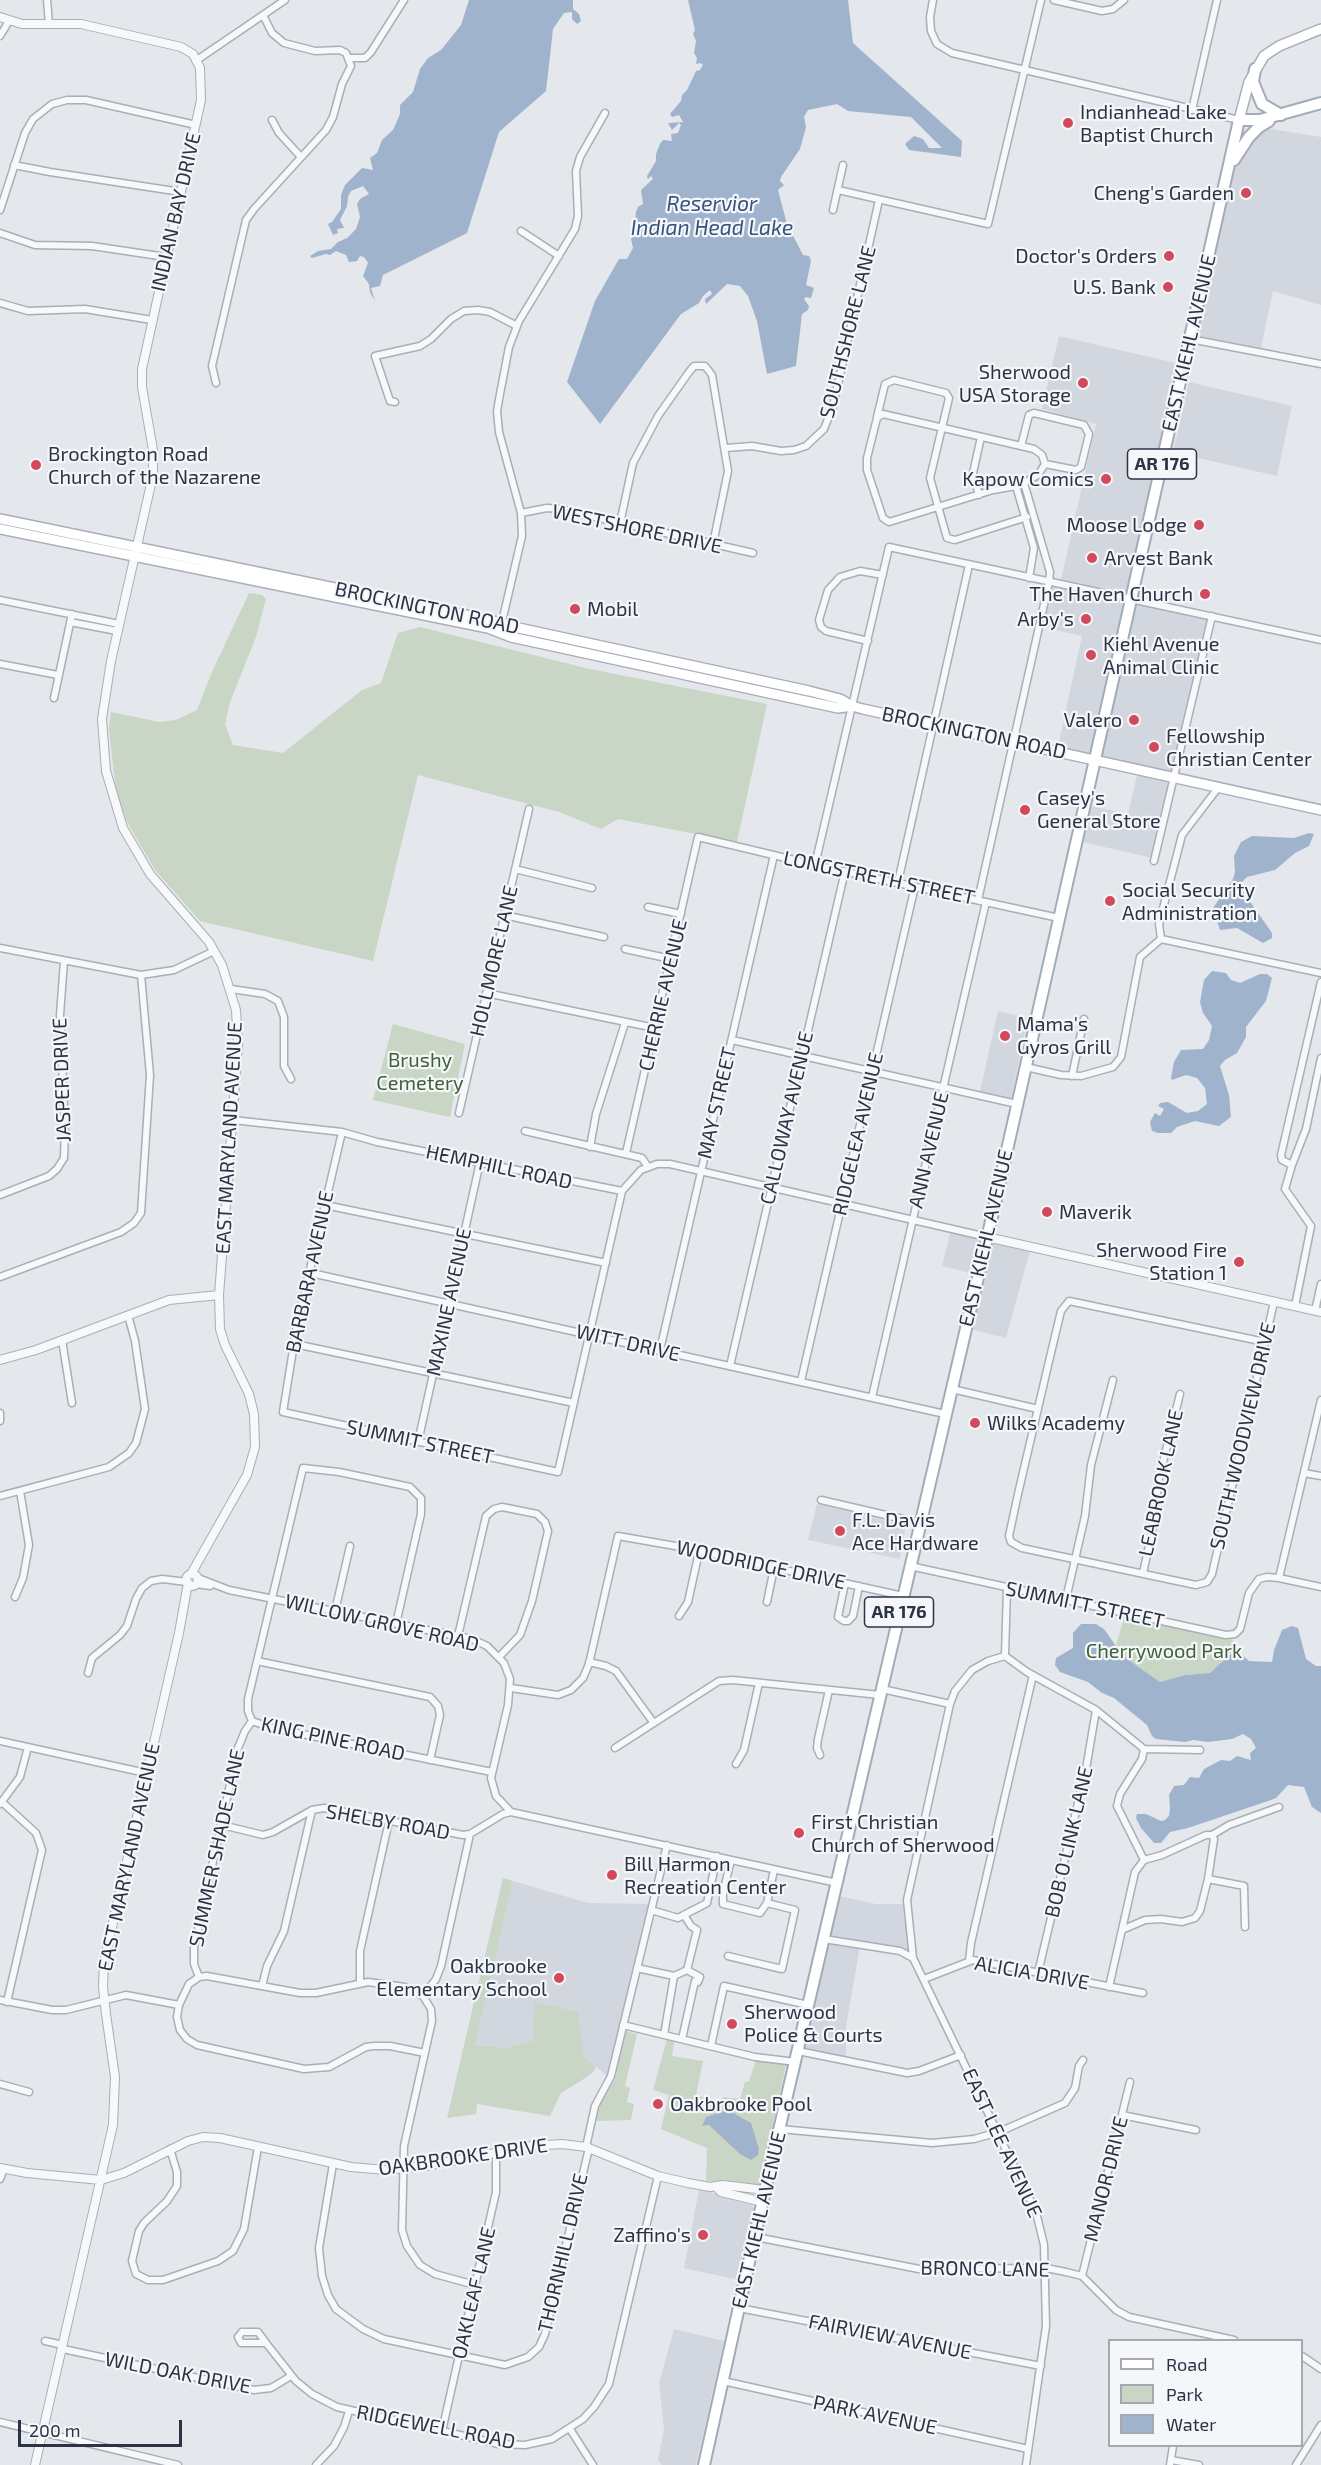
<!DOCTYPE html>
<style>
body{margin:0}
#map{position:relative;width:1321px;height:2465px;overflow:hidden;background:#e4e7ec;font-family:"Exo 2",sans-serif}
canvas{display:block}
.legend{position:absolute;left:1108px;top:2339px;width:195px;height:108px;box-sizing:border-box;background:#f4f6f9;border:2px solid #a4a8b1;margin:0;padding:8px 10px;list-style:none;font-size:18px;color:#2b3445}
.legend li{display:flex;align-items:center;gap:12px;height:30px}
.legend b{width:30px;border:2px solid #a4a8b1}
.scale{position:absolute;left:18px;top:2420px;width:164px;height:27px;box-sizing:border-box;border:3px solid #2b3445;border-top:0;padding-left:8px;font-size:18px;line-height:21px;white-space:nowrap;color:#2b3445;-webkit-text-stroke:4px #f4f6f9;paint-order:stroke}
</style>
<div id="map">
<canvas width="1321" height="2465"></canvas>
<ul class="legend">
<li><b style="height:8px;background:#fff"></b>Road</li>
<li><b style="height:16px;background:#c9d6c5"></b>Park</li>
<li><b style="height:16px;background:#9fb4cc"></b>Water</li>
</ul>
<div class="scale">200 m</div>
</div>
<script>
const context = document.querySelector('canvas').getContext('2d');
context.lineJoin = 'round';
function fillPath(path, color) { context.fillStyle = color; context.fill(path, 'evenodd'); }
const poly = rows => new Path2D(rows.map(r => 'M' + r).join(''));
function strokePath(path, color, width, dash) { context.strokeStyle = color; context.lineWidth = width; context.lineCap = dash ? 'butt' : 'round'; context.setLineDash(dash || []); context.stroke(path); }
function drawText(font, color, halo, rows, align = 'center') {
  context.font = font + ' "Exo 2",sans-serif'; context.lineWidth = 4.5; context.setLineDash([]); context.textBaseline = 'middle'; context.strokeStyle = halo; context.fillStyle = color; for (const [text, x, y, turn = 0] of rows) {
    context.save(); context.translate(x, y); context.rotate((+turn || 0) * Math.PI / 180); context.textAlign = isNaN(turn) ? turn : align; if (halo) context.strokeText(text, 0, 0); context.fillText(text, 0, 0); context.restore();
  }
}
fillPath(poly([
 [1259,127,1321,137,1321,305,1273,291,1260,352,1189,342,1228,171],
 [1059,336,1184,365,1131,599,1212,616,1177,778,1057,751,1082,636,1039,626,1049,582,1053,579,1061,580,1096,424,1042,409],
 [1189,382,1292,406,1277,476,1173,452],
 [1137,775,1174,783,1157,859,1082,842,1090,806,1128,814],
 [998,1011,1028,1018,1010,1103,979,1096],
 [951,1229,980,1235,971,1273,942,1266],
 [987,1237,1031,1247,1006,1338,966,1328],
 [817,1504,906,1525,900,1559,808,1540],
 [513,1881,588,1903,653,1904,610,2078,584,2057,533,2040,506,2048,475,2045],
 [834,1895,876,1904,907,1904,913,1958,907,1954,860,1946,846,2026,846,2059,798,2051],
 [699,2190,745,2200,752,2204,755,2213,739,2280,684,2268],
 [674,2329,724,2341,696,2465,662,2465,658,2459,664,2430,659,2384]
]), '#d2d6de');
fillPath(poly([
 [249,593,262,595,266,599,256,637,230,702,225,724,233,745,283,753,362,690,381,683,398,633,420,627,590,669,767,704,737,842,618,819,601,829,559,812,418,775,373,961,200,921,155,870,127,822,116,793,109,728,111,712,159,722,176,720,197,710,212,672],
 [393,1024,465,1044,450,1117,373,1100],
 [1125,1614,1231,1635,1236,1649,1210,1673,1185,1675,1160,1682,1123,1656,1116,1645],
 [503,1878,513,1881,475,2045,506,2048,533,2040,535,2002,578,2012,584,2057,596,2067,593,2072,587,2077,561,2093,550,2116,477,2104,476,2114,447,2118],
 [625,2031,637,2034,625,2086,630,2088,627,2102,634,2104,631,2120,594,2121,602,2099,615,2079],
 [667,2039,674,2041,672,2056,703,2061,696,2095,720,2102,723,2097,740,2099,745,2082,749,2081,756,2060,786,2065,759,2186,706,2181,707,2148,661,2129,669,2095,653,2090]
]), '#c9d6c5');
fillPath(poly([
 [469,0,573,0,573,9,579,14,581,21,577,24,572,19,572,12,564,13,553,29,546,91,499,132,467,233,383,275,380,286,371,288,375,301,370,292,369,284,363,276,368,263,364,257,360,256,357,261,349,262,346,255,336,251,330,255,326,254,312,258,310,256,318,251,331,249,338,242,347,238,356,229,360,217,357,204,360,199,369,194,363,186,351,191,348,197,347,206,340,220,344,228,337,229,338,233,333,235,328,224,332,222,341,209,341,195,345,185,362,168,373,170,370,158,377,153,382,140,393,130,400,114,400,105,413,92,420,69,428,58,441,50,461,25],
 [688,0,848,0,853,43,962,141,961,157,909,150,905,144,914,136,923,139,929,148,942,148,911,117,848,111,837,104,808,110,804,117,806,127,800,149,781,177,780,181,784,185,778,190,787,224,803,255,809,256,811,261,806,285,814,288,811,298,806,297,804,299,809,306,808,310,802,314,796,366,767,374,757,321,748,296,740,286,727,284,706,304,705,299,712,294,710,290,703,296,699,303,681,314,600,424,567,382,595,301,619,259,627,259,633,248,631,239,640,225,639,222,635,223,636,212,638,207,643,204,641,190,653,179,651,176,648,179,647,176,656,161,656,154,660,144,663,140,672,141,671,134,678,133,681,125,679,123,672,130,668,123,683,122,679,115,672,117,670,114,681,101,682,95,687,90,696,71,700,70,703,65,700,63,696,64,697,58,694,53,696,41,693,34,695,30],
 [1309,833,1314,834,1309,846,1295,853,1275,870,1247,877,1242,882,1242,890,1272,933,1272,938,1263,943,1237,928,1220,930,1213,908,1233,879,1235,872,1234,856,1241,842,1252,836,1294,838],
 [1212,971,1226,973,1231,980,1240,983,1260,974,1267,974,1272,978,1266,1001,1246,1027,1246,1037,1237,1053,1225,1060,1220,1066,1229,1095,1231,1117,1219,1126,1195,1121,1177,1127,1171,1133,1158,1133,1152,1131,1150,1122,1155,1113,1160,1116,1164,1109,1158,1106,1160,1103,1168,1102,1187,1113,1198,1111,1207,1104,1205,1088,1197,1078,1186,1075,1172,1080,1171,1078,1174,1062,1181,1050,1203,1049,1209,1040,1212,1026,1203,1013,1200,1002,1204,980],
 [1081,1624,1096,1624,1104,1629,1123,1656,1160,1682,1185,1675,1210,1673,1236,1649,1249,1661,1272,1662,1274,1650,1282,1630,1292,1626,1298,1628,1306,1659,1316,1666,1321,1666,1321,1813,1312,1807,1304,1787,1288,1785,1276,1798,1271,1800,1188,1828,1170,1832,1161,1843,1154,1843,1141,1828,1136,1818,1137,1814,1146,1814,1161,1821,1165,1820,1169,1816,1170,1808,1169,1795,1174,1786,1184,1785,1190,1777,1199,1778,1204,1769,1221,1760,1230,1761,1237,1756,1251,1760,1250,1753,1256,1748,1251,1739,1243,1734,1232,1739,1208,1742,1193,1740,1185,1742,1156,1739,1152,1736,1147,1725,1114,1698,1102,1693,1088,1682,1060,1672,1055,1665,1056,1658,1073,1648,1073,1633],
 [728,2110,751,2123,759,2149,758,2155,751,2160,740,2154,709,2125,702,2126,706,2117]
]), '#9fb4cc');
const minor = poly([
 [47,0,49,24],
 [933,0,930,17,931,31,937,44,952,53,1239,120],
 [1054,0,1102,11,1113,9,1124,0],
 [0,36,9,21],
 [350,58,365,58,371,52,404,0],
 [197,60,285,0],
 [1192,110,1217,0],
 [272,120,279,133,301,157],
 [14,165,50,172,181,192],
 [838,190,988,224,1041,0],
 [0,210,25,133,33,119,52,104,67,100,86,100,196,125],
 [833,210,843,165],
 [521,231,559,256],
 [0,233,35,245,92,246,166,257],
 [0,303,28,311,85,309,152,320],
 [1190,339,1321,364],
 [216,383,212,366,246,220,254,209,326,130,333,117,342,84,351,66,346,53,340,50,315,51,284,43,272,33,263,15],
 [395,402,390,401,375,356,420,346,431,339,451,319,464,311,478,310,490,312,517,326],
 [877,417,885,384,894,380,946,393,949,398,930,478,947,538,955,540,1027,517],
 [1021,446,1029,415,1034,413,1084,425,1089,434,1081,467,1076,470,1045,464],
 [726,448,752,446,781,451,794,450,806,446,824,429,833,406,879,200],
 [979,495,973,473,981,437],
 [521,513,547,508,560,509,753,553],
 [620,523,633,463,658,416,689,372,694,366,705,366,712,375,728,471,713,544],
 [0,600,119,624],
 [70,622,117,631],
 [501,626,522,536,521,513,499,432,497,411,500,394,509,347,519,321,575,229,578,216,576,171,580,157,605,113],
 [868,641,826,631,821,627,819,620,828,590,840,577,860,571,883,575],
 [0,664,58,675],
 [54,698,72,614],
 [1154,861,1212,616],
 [815,865,889,547,1321,640],
 [515,869,592,888],
 [898,882,969,565],
 [978,900,1049,582,1050,572,1024,483,1038,475,1045,464,1042,455,1034,449,883,414,877,418,867,458,867,470,883,518,889,522,993,490,1016,486,1034,548,1029,578],
 [648,907,681,914],
 [504,915,604,937],
 [1161,939,1321,973],
 [0,948,141,975,174,970,214,951],
 [625,949,671,959],
 [231,989,265,994,278,1001,284,1017,284,1066,291,1079],
 [486,993,655,1028],
 [732,1040,1017,1104],
 [1026,1067,1061,1075,1081,1076,1113,1067,1121,1057,1140,957,1161,939,1159,924,1182,835,1218,788],
 [1072,1076,1084,1019],
 [459,1113,529,809],
 [233,1120,342,1132,377,1142,622,1191],
 [525,1131,642,1158,648,1167],
 [342,1132,297,1325,283,1412,558,1472,622,1191,641,1170,657,1164,670,1164,987,1237],
 [590,1147,596,1114,625,1023],
 [626,1153,698,837,815,865,1059,918],
 [1292,1165,1282,1160,1281,1155,1321,982],
 [0,1195,49,1176,57,1169,64,1158,65,1130,60,1015,64,961],
 [325,1205,606,1263],
 [311,1273,945,1414],
 [0,1277,121,1232,134,1223,141,1213,150,1075,141,975],
 [1295,1306,1311,1226,1285,1189,1292,1165,1306,1129,1321,1058],
 [1315,1311,1321,1284],
 [62,1340,72,1403],
 [1265,1342,1069,1301,1061,1311,1050,1357,1018,1494,1009,1536,1011,1542,1022,1548,1172,1580,1196,1585,1207,1582,1212,1574,1255,1386,1274,1302],
 [295,1344,574,1403],
 [660,1350,774,855],
 [730,1366,845,871],
 [801,1381,915,886],
 [952,1389,1038,1409],
 [872,1397,986,902],
 [0,1413,0,1421],
 [418,1442,480,1162],
 [1304,1473,1321,1476],
 [0,1496,109,1467,129,1453,136,1443,145,1409,135,1341,128,1315],
 [821,1500,920,1523],
 [910,1566,1226,1635,1235,1634,1240,1629,1249,1593,1259,1579,1267,1577,1279,1578,1321,1587],
 [1143,1573,1152,1532,1159,1478,1180,1394],
 [198,1578,229,1590,472,1639,487,1646,504,1663,510,1679,508,1705,491,1778,496,1796,511,1812],
 [1279,1578,1321,1400],
 [845,1583,838,1617,844,1621,848,1621,853,1616,859,1586],
 [196,1584,210,1586],
 [1007,1588,1005,1656,1027,1672,1096,1710,1144,1749,1142,1759,1120,1794,1117,1806,1144,1860],
 [15,1597,23,1578,29,1545,20,1491],
 [1066,1599,1085,1516,1091,1465,1113,1380],
 [767,1602,774,1568],
 [335,1611,350,1546],
 [679,1616,688,1602,699,1552],
 [396,1624,421,1514,421,1498,410,1487,339,1472,303,1468,248,1699,248,1711,252,1721,272,1728,492,1772],
 [458,1636,486,1516,494,1509,502,1507,537,1514,545,1522,548,1531,532,1601,520,1635,499,1657],
 [257,1661,430,1697,438,1706,440,1715,430,1760],
 [589,1662,606,1666,616,1671,653,1722],
 [88,1673,92,1658,120,1635,127,1626,136,1599,142,1588,151,1581,162,1579,187,1582],
 [511,1688,558,1695,571,1690,583,1678,589,1664,618,1536,681,1547,903,1596],
 [882,1689,950,1704],
 [0,1741,146,1773],
 [615,1748,719,1681,733,1680,880,1695],
 [1144,1749,1200,1750],
 [820,1755,817,1748,818,1739,829,1690],
 [736,1764,744,1750,759,1683],
 [2,1802,36,1833,42,1850,7,2002],
 [0,1804,20,1777,28,1747],
 [222,1825,263,1835,273,1832,312,1810,324,1808,463,1835,470,1834,503,1814,511,1812,837,1883],
 [1212,1835,1229,1825,1279,1807],
 [731,1860,723,1893,723,1904,760,1913,767,1903,774,1870],
 [1208,1879,1244,1886,1245,1927],
 [651,1910,678,1918,707,1903,717,1856],
 [1124,1929,1145,1920,1161,1919,1182,1922,1195,1918,1200,1911,1208,1879,1214,1839,1212,1835,1206,1835,1162,1855,1144,1860],
 [824,1939,900,1951,913,1958,1036,2212,1044,2245,1046,2326,1026,2465],
 [728,1956,782,1969,795,1910,767,1903],
 [913,1958,907,1900,950,1704,955,1691,972,1670,988,1661,1005,1656],
 [969,1961,971,1943,1033,1675],
 [637,1968,674,1976,687,1970],
 [1038,1973,1086,1769,1096,1710],
 [199,1977,194,1964,194,1948,238,1748,245,1731,252,1721],
 [924,1979,973,1960,1143,1993],
 [360,1982,360,1951,389,1821],
 [262,1986,267,1966,284,1931,312,1810],
 [1109,1987,1135,1872,1144,1860],
 [423,1996,436,1979,441,1966,470,1834],
 [0,2000,52,2010,66,2010,126,1995,179,2005],
 [623,2025,755,2057,796,2062],
 [664,2035,674,1976],
 [682,2039,695,1981,698,1982,700,1977,687,1970,697,1930,691,1926,684,1915],
 [711,2046,724,1986,808,2005],
 [798,2051,907,2073,919,2071,961,2055],
 [425,2053,390,2046,374,2046,366,2047,329,2067,304,2069,197,2045,187,2039,180,2030,177,2017,179,2005,189,1984,199,1977,207,1976,300,1993,316,1993,368,1982,405,1987,423,1996,431,2009,432,2021,404,2146,402,2230,407,2246,420,2265,435,2274,475,2285],
 [0,2084,29,2092],
 [1122,2115,1196,2130],
 [780,2129,932,2143,974,2139,999,2132,1065,2103,1075,2088,1079,2066,1083,2060],
 [586,2147,595,2106,611,2076,667,1845],
 [170,2149,177,2172,177,2186,167,2201,144,2223,139,2231,132,2261,136,2274,148,2280,163,2280,218,2261,233,2251,244,2229,258,2147],
 [333,2164,319,2248,322,2276,328,2295,336,2309,363,2329,384,2339,505,2365,528,2357,539,2347,545,2334,589,2148],
 [0,2179,4,2169],
 [756,2237,919,2269,1046,2268,1066,2272,1082,2276,1116,2310,1129,2317,1234,2340],
 [1082,2276,1130,2082],
 [739,2308,1041,2366],
 [242,2332,258,2332,266,2343,241,2343,238,2337,242,2332],
 [45,2341,63,2345],
 [266,2343,296,2381,312,2394,337,2407,499,2444,525,2445,552,2439,583,2419,594,2407,609,2384,658,2176],
 [63,2349,254,2390,271,2388,291,2376],
 [1302,2356,1321,2369],
 [723,2381,1028,2449],
 [0,2422,178,2465],
 [570,2429,593,2465],
 [442,2431,496,2192,496,2153],
 [1171,2460,1199,2465],
 [316,2465,334,2446,344,2427,349,2411],
 [1170,2465,1173,2446],
 [1296,2465,1321,2425]
]);
const tertiary = poly([
 [0,17,22,24,81,24,181,47,193,54,200,68,201,100,142,369,142,387,153,450,153,475,111,661,102,719,106,771,123,828,150,874,209,942,222,965,236,1010,238,1044,219,1295,220,1329,225,1345,249,1394,254,1414,255,1447,247,1475,191,1574],
 [987,1237,1321,1312],
 [0,1360,36,1350,169,1300,219,1295],
 '186 1580a6 6 0 1 1 12 0a6 6 0 1 1-12 0Z',
 [0,2168,27,2173,101,2180,124,2173,188,2141,203,2137,220,2138,351,2167,386,2170,426,2166,532,2146,562,2144,586,2147,658,2176,688,2183,710,2187,723,2185,765,2190],
 [717,2188,721,2192,763,2202],
 [35,2465,113,2125,115,2077,106,2014,103,1987,104,1962,179,1633,188,1583]
]);
const secondary = poly([
 [1239,120,1249,82,1264,56,1279,46,1321,29],
 [0,519,490,620,514,627,809,691,840,699,852,706],
 [0,529,488,628,511,637,838,708,852,706,863,709,1321,810]
]);
const primary = poly([
 [1255,69,1253,82,1262,104,1281,115],
 [1234,160,1249,137,1259,127,1269,121],
 [704,2465,765,2190,989,1230,1239,120,1260,120,1321,103]
]);
strokePath(minor, '#a9aeb7', 9);
strokePath(tertiary, '#a9aeb7', 10);
strokePath(secondary, '#a9aeb7', 12);
strokePath(primary, '#a3abb8', 14);
strokePath(minor, '#f7f8fa', 6);
strokePath(tertiary, '#f7f8fa', 8);
strokePath(secondary, '#fff', 9);
strokePath(primary, '#fff', 10);
for (const [x, y, r, color] of [
 [1068,123,6,"#d1495b"],
 [1246,193,6,"#d1495b"],
 [1169,256,6,"#d1495b"],
 [1168,287,6,"#d1495b"],
 [1083,383,6,"#d1495b"],
 [36,465,6,"#d1495b"],
 [1106,479,6,"#d1495b"],
 [1199,525,6,"#d1495b"],
 [1092,558,6,"#d1495b"],
 [1205,594,6,"#d1495b"],
 [575,609,6,"#d1495b"],
 [1086,619,6,"#d1495b"],
 [1091,655,6,"#d1495b"],
 [1134,720,6,"#d1495b"],
 [1154,747,6,"#d1495b"],
 [1025,810,6,"#d1495b"],
 [1110,901,6,"#d1495b"],
 [1005,1036,6,"#d1495b"],
 [1047,1212,6,"#d1495b"],
 [1239,1262,6,"#d1495b"],
 [975,1423,6,"#d1495b"],
 [840,1531,6,"#d1495b"],
 [799,1833,6,"#d1495b"],
 [612,1875,6,"#d1495b"],
 [559,1978,6,"#d1495b"],
 [732,2024,6,"#d1495b"],
 [658,2104,6,"#d1495b"],
 [703,2235,6,"#d1495b"]
]) { const dot = new Path2D(); dot.arc(x, y, r, 0, 2 * Math.PI); context.fillStyle = color; context.fill(dot); strokePath(dot, '#f4f6f9', 2); }
for (const [x, y, w] of [
 [1162,464,69],
 [899,1612,69]
]) { const box = new Path2D(); box.roundRect(x - w / 2, y - 15, w, 30, 4.5); context.fillStyle = '#f4f6f9'; context.fill(box); strokePath(box, '#2b3445', 1.5); }
drawText('bold 18px', '#2b3445', null, [
 ["AR 176",1162,464],
 ["AR 176",899,1612]
]);
drawText('20px', '#2b3445', '#f4f6f9', [
 ["Indianhead Lake",1080,112],
 ["Baptist Church",1080,135],
 ["Cheng's Garden",1234,193,"right"],
 ["Doctor's Orders",1157,256,"right"],
 ["U.S. Bank",1156,287,"right"],
 ["Sherwood",1071,372,"right"],
 ["USA Storage",1071,395,"right"],
 ["Brockington Road",48,454],
 ["Church of the Nazarene",48,477],
 ["Kapow Comics",1094,479,"right"],
 ["Moose Lodge",1187,525,"right"],
 ["Arvest Bank",1104,558],
 ["The Haven Church",1193,594,"right"],
 ["Mobil",587,609],
 ["Arby's",1074,619,"right"],
 ["Kiehl Avenue",1103,644],
 ["Animal Clinic",1103,667],
 ["Valero",1122,720,"right"],
 ["Fellowship",1166,736],
 ["Christian Center",1166,759],
 ["Casey's",1037,798],
 ["General Store",1037,821],
 ["Social Security",1122,890],
 ["Administration",1122,913],
 ["Mama's",1017,1024],
 ["Gyros Grill",1017,1047],
 ["Maverik",1059,1212],
 ["Sherwood Fire",1227,1250,"right"],
 ["Station 1",1227,1273,"right"],
 ["Wilks Academy",987,1423],
 ["F.L. Davis",852,1520],
 ["Ace Hardware",852,1543],
 ["First Christian",811,1822],
 ["Church of Sherwood",811,1845],
 ["Bill Harmon",624,1864],
 ["Recreation Center",624,1887],
 ["Oakbrooke",547,1966,"right"],
 ["Elementary School",547,1989,"right"],
 ["Sherwood",744,2012],
 ["Police & Courts",744,2035],
 ["Oakbrooke Pool",670,2104],
 ["Zaffino's",691,2235,"right"]
], 'left');
drawText('20px', '#2b3445', '#f4f6f9', [
 ["INDIAN BAY DRIVE",176,212,-77],
 ["SOUTHSHORE LANE",848,332,-76],
 ["EAST KIEHL AVENUE",1189,343,-77],
 ["WESTSHORE DRIVE",637,529,12],
 ["BROCKINGTON ROAD",427,608,12],
 ["BROCKINGTON ROAD",974,733,12],
 ["LONGSTRETH STREET",879,878,12],
 ["HOLLMORE LANE",494,961,-77],
 ["CHERRIE AVENUE",663,995,-77],
 ["JASPER DRIVE",62,1080,-92],
 ["MAY STREET",717,1103,-77],
 ["CALLOWAY AVENUE",787,1118,-77],
 ["RIDGELEA AVENUE",858,1134,-77],
 ["EAST MARYLAND AVENUE",229,1138,-87],
 ["ANN AVENUE",929,1150,-77],
 ["HEMPHILL ROAD",499,1167,12],
 ["EAST KIEHL AVENUE",986,1238,-77],
 ["BARBARA AVENUE",310,1272,-78],
 ["MAXINE AVENUE",449,1302,-78],
 ["WITT DRIVE",628,1343,13],
 ["SOUTH WOODVIEW DRIVE",1243,1436,-77],
 ["SUMMIT STREET",420,1442,12],
 ["LEABROOK LANE",1161,1483,-78],
 ["WOODRIDGE DRIVE",761,1565,12],
 ["SUMMITT STREET",1085,1605,12],
 ["WILLOW GROVE ROAD",382,1623,13],
 ["KING PINE ROAD",333,1739,12],
 ["SHELBY ROAD",388,1822,10],
 ["BOB O LINK LANE",1069,1842,-77],
 ["SUMMER SHADE LANE",217,1848,-78],
 ["EAST MARYLAND AVENUE",129,1857,-78],
 ["ALICIA DRIVE",1032,1973,10],
 ["EAST LEE AVENUE",1002,2143,65],
 ["OAKBROOKE DRIVE",463,2157,-8],
 ["MANOR DRIVE",1106,2179,-76],
 ["EAST KIEHL AVENUE",759,2220,-77],
 ["THORNHILL DRIVE",563,2253,-77],
 ["BRONCO LANE",985,2269,1],
 ["OAKLEAF LANE",474,2293,-77],
 ["FAIRVIEW AVENUE",890,2337,11],
 ["WILD OAK DRIVE",178,2373,11],
 ["PARK AVENUE",875,2415,12],
 ["RIDGEWELL ROAD",436,2427,11]
]);
drawText('20px', '#3f6138', '#f4f6f9', [
 ["Brushy",420,1060],
 ["Cemetery",420,1083],
 ["Cherrywood Park",1164,1651]
]);
drawText('italic 21px', '#34527a', '#f4f6f9', [
 ["Reservior",712,204],
 ["Indian Head Lake",712,228]
]);
</script>
